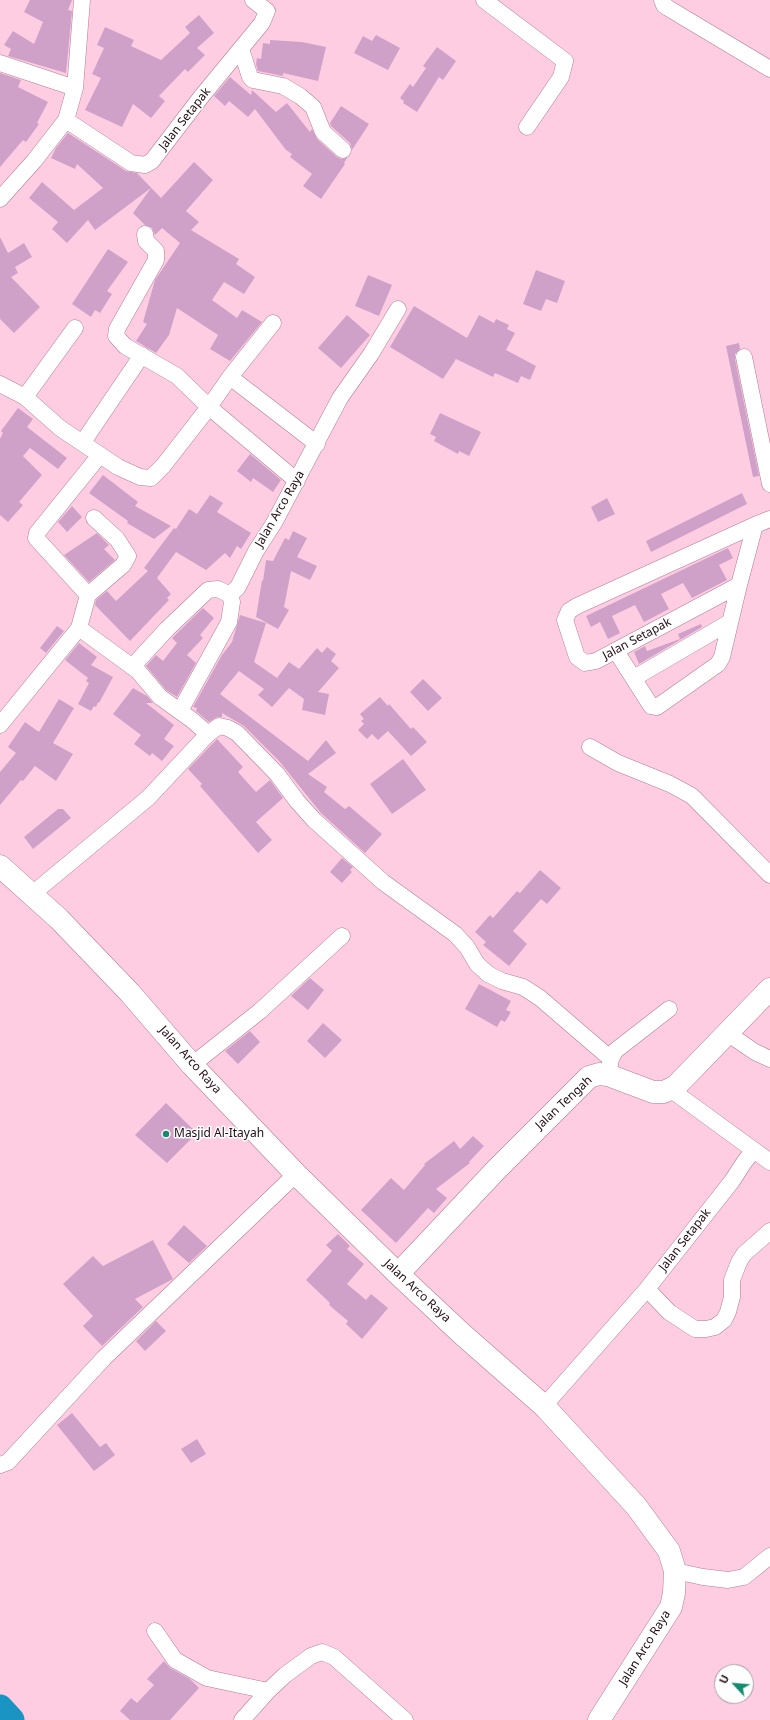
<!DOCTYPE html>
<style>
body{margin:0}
#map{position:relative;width:770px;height:1720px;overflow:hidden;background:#ffcde2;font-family:"Noto Sans",sans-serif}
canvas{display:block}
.north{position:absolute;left:714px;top:1664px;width:40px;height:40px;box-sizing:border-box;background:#fefefe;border:1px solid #a59da1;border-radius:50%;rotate:296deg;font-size:11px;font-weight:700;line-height:16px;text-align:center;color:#200c16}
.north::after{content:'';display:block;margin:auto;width:14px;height:18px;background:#138c70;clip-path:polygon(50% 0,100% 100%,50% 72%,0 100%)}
</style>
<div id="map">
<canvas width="770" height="1720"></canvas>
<div class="north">U</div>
</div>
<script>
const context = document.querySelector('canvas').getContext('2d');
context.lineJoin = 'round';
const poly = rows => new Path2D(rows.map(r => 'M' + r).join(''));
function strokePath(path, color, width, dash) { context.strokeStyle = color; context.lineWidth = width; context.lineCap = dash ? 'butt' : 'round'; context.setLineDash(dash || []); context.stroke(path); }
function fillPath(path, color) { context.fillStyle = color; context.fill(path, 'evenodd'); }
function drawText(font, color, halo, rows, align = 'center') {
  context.font = font + ' "Noto Sans",sans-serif'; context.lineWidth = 3; context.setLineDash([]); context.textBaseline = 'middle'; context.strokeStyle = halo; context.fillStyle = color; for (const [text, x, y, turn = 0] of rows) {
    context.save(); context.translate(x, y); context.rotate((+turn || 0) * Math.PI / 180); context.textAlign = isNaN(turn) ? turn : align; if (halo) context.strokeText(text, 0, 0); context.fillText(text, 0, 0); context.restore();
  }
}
strokePath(poly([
 [0,1708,11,1720]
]), '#1994c3', 27);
fillPath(poly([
 [30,0,72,0,68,10,72,11,66,73,8,56,11,49,4,45,13,31,34,44,43,22,24,12],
 [199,15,214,33,197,48,205,55,188,72,185,69,159,96,165,101,151,118,133,104,122,127,85,110,101,78,92,74,104,48,97,45,105,27,134,40,131,46,161,60,190,33,185,27],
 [376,35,400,48,388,70,354,53,363,36,372,41],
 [270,40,302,42,326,47,318,81,283,73,283,76,258,71,256,64,257,58,261,59,263,43,270,44],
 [437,47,456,61,443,80,439,77,417,112,403,103,404,101,400,98,410,84,413,87,426,68,423,66],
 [0,73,21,80,18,87,48,102,37,123,39,124,26,142,23,140,0,167],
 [230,77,251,95,252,90,276,112,287,103,310,132,312,129,317,139,337,157,341,159,347,158,344,163,345,164,321,199,303,186,312,174,290,157,292,154,286,150,255,109,248,117,229,101,225,106,214,96],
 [341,106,369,124,352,150,350,143,331,126,330,123],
 [68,133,126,171,137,173,161,198,194,162,213,180,186,211,199,222,191,230,239,259,236,264,255,277,244,294,224,282,212,300,237,318,242,310,262,322,230,361,210,349,218,335,177,308,169,335,156,353,136,341,147,324,143,322,155,280,180,243,162,228,155,235,152,228,145,225,133,213,151,188,95,230,88,220,67,243,52,229,58,222,29,198,42,182,74,210,103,188,77,164,75,169,51,158,56,148],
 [0,237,8,253,24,243,32,257,15,267,18,273,11,277,40,307,14,333,0,319],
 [108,249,128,262,107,291,112,294,100,313,95,310,91,317,72,304],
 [536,270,565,281,557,303,546,299,541,311,523,304],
 [368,275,392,285,379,316,355,306],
 [414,306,467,338,479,315,494,323,496,319,509,325,507,329,515,333,506,350,536,366,530,380,521,376,518,383,495,373,493,377,456,359,443,379,390,347],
 [347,315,370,335,341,368,318,348],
 [739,343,740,349,735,354,735,359,759,476,753,477,726,346],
 [18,408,33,419,27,427,67,458,58,469,30,448,23,456,42,475,19,502,23,505,8,522,0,515,0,439,3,433,1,431],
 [440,413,481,432,469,456,459,451,458,454,434,441,436,437,430,434],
 [250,454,281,480,273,492,253,478,251,482,237,471],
 [103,475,138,502,135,506,171,526,154,539,127,523,128,521,89,493],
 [742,493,747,504,651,552,646,541],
 [210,495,223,503,217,512,251,533,241,549,237,546,230,558,225,553,206,570,176,552,157,578,171,594,167,598,169,600,130,641,95,605,96,600,107,591,116,601,148,571,144,568,174,528,176,529,189,509,197,514],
 [607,498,615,514,598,522,591,507],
 [72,506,82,517,67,532,58,522],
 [293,531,307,538,297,557,317,566,310,580,291,571,284,607,289,610,278,629,256,617,262,580,263,581,266,560,273,561,285,538,289,540],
 [97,533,109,545,104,549,115,560,89,582,64,555],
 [728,548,733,558,719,565,727,580,692,598,683,583,661,594,669,609,644,622,635,605,612,616,620,633,608,639,600,622,591,627,586,616],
 [203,608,214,618,200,635,203,638,187,655,196,663,177,697,166,690,146,666,156,655,163,661,177,643,172,638],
 [240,615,266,623,254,662,277,678,289,662,299,669,317,648,322,653,327,647,336,654,331,661,339,668,318,692,329,694,325,715,302,710,304,699,289,688,272,707,258,695,264,689,239,671,220,694,308,761,326,740,336,753,308,774,327,787,324,792,345,809,349,806,382,834,365,853,321,813,279,761,244,726,222,713,222,717,217,717,209,722,196,711,197,708,193,707,222,655,232,642],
 [701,624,702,627,639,664,634,652,645,646,647,651,680,639,678,634],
 [57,626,64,631,46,653,40,648],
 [79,643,97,657,91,665,113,677,99,703,98,702,96,707,94,706,91,711,78,704,89,683,86,681,88,678,65,660],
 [423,679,442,698,428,711,410,692],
 [133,688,147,696,153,703,146,703,174,725,164,739,174,746,162,761,152,753,150,756,134,744,141,735,113,714],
 [380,697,388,706,389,704,411,729,413,727,427,742,411,756,388,731,378,740,372,734,367,739,358,730,364,724,361,721,364,719,360,714],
 [59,699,74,708,53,743,73,754,56,781,35,766,23,781,21,780,0,805,0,772,16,753,8,747,25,722,39,732],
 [217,739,243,767,238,772,256,792,270,780,283,798,256,822,272,840,258,853,200,786,202,784,188,769],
 [403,759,426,790,392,814,370,784],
 [58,809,63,809,71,818,33,849,24,837],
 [342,858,353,867,350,870,352,872,342,883,330,872],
 [540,870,561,888,547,904,541,899,513,931,527,944,509,966,483,945,486,942,475,932,490,915,493,918,517,891,520,893],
 [310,978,324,990,308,1010,291,996],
 [479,984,511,1001,506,1010,511,1012,505,1022,501,1020,497,1027,465,1009],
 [323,1023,342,1040,325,1058,307,1041],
 [250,1031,260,1042,238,1064,225,1051],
 [166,1103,197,1133,167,1163,135,1135],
 [473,1136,484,1146,469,1162,470,1163,436,1189,447,1198,434,1213,428,1208,396,1243,361,1210,391,1178,404,1190,425,1165,424,1164,454,1141,460,1149],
 [184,1225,207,1246,189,1263,167,1244],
 [338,1234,350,1246,347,1249,364,1264,347,1284,366,1300,371,1294,388,1308,362,1339,346,1324,348,1321,329,1305,330,1303,306,1280,332,1251,326,1245],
 [153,1240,173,1279,135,1299,143,1307,102,1346,83,1326,93,1316,63,1284,93,1256,103,1266],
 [156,1321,166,1331,145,1351,136,1341],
 [72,1413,100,1447,106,1443,115,1455,94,1471,57,1425],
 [197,1439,206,1454,191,1463,181,1449],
 [164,1661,170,1668,190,1679,199,1688,170,1720,130,1720,120,1711,131,1698,137,1703,154,1685,147,1679]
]), '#cfa1c9');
const minor = poly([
 [484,0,565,61,561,77,527,127],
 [662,0,664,5,668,8,770,69],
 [241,49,250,77,253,80,283,86,300,96,313,107,323,132,343,150],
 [0,63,75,88],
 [66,120,131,163,145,165,152,161,201,97,262,23,267,11,253,0],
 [0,199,34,161,66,120,75,88,82,0],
 [145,234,146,241,156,251,156,260,117,329,116,336,125,346,177,376,209,407,297,481],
 [744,357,770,484],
 [230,377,317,444],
 [0,384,25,397,60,428,118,467,140,477,151,478,163,466,209,407,230,377,273,323],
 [25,397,75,328],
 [83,442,142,355],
 [755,525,739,585,596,661,585,663,577,657,565,620,569,611,577,606,755,525,770,519],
 [88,595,123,565,128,556,117,539,94,518],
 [616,651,651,706,657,707,718,664,722,657,739,585],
 [132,667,167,629,208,590,218,589,230,595,238,587,256,551,274,523,340,398,371,354,398,309],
 [634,678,730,622],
 [180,711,229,622,232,602,230,595],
 [0,725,79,628,88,595,36,538,37,533,100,455],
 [208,734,219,726,228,728,237,733,277,774,297,801,314,820,383,882,455,934,467,947,477,964,488,974,502,981,523,987,540,998,611,1059],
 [590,747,618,763,670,784,692,796,770,875],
 [31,895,148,798,208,734,192,720,160,697,138,671,79,628],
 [727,1033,755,1052,770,1059],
 [192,1065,260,1011,342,936],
 [609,1069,611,1059,615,1051,669,1009],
 [670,1089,770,1162],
 [647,1289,669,1312,695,1329,706,1329,715,1327,724,1320,728,1312,732,1297,732,1280,739,1262,744,1254,770,1231],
 [544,1406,647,1289,732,1181,745,1161,754,1150],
 [0,1465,8,1462,104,1358,296,1174],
 [675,1571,703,1577,728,1580,744,1577,770,1556],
 [155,1631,175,1660,207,1678,268,1691,285,1675,311,1656,322,1652,334,1657,405,1720],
 [242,1720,268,1691]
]);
const secondary = poly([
 [0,866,59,919,130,993,192,1065,296,1174,398,1274,462,1334,544,1406,636,1506,669,1551,675,1571,674,1593,671,1607,599,1720],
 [398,1274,496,1170,589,1077,599,1074,608,1075,653,1092,664,1092,676,1086,770,989]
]);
strokePath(minor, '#b37b94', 17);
strokePath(secondary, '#b37b94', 23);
strokePath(minor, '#fff', 16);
strokePath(secondary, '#fff', 22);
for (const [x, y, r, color] of [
 [166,1134,4,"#138c70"]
]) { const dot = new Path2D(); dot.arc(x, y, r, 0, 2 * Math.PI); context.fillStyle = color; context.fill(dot); strokePath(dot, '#fefefe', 1.5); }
drawText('12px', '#200c16', '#fefefe', [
 ["Jalan Setapak",185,119,-52],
 ["Jalan Arco Raya",280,509,-60],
 ["Jalan Setapak",637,639,-28],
 ["Jalan Arco Raya",190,1060,48],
 ["Jalan Tengah",564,1103,-43],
 ["Jalan Setapak",685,1240,-52],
 ["Jalan Arco Raya",417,1291,43],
 ["Jalan Arco Raya",645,1648,-58]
]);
drawText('12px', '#200c16', '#fefefe', [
 ["Masjid Al-Itayah",174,1134]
], 'left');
</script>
